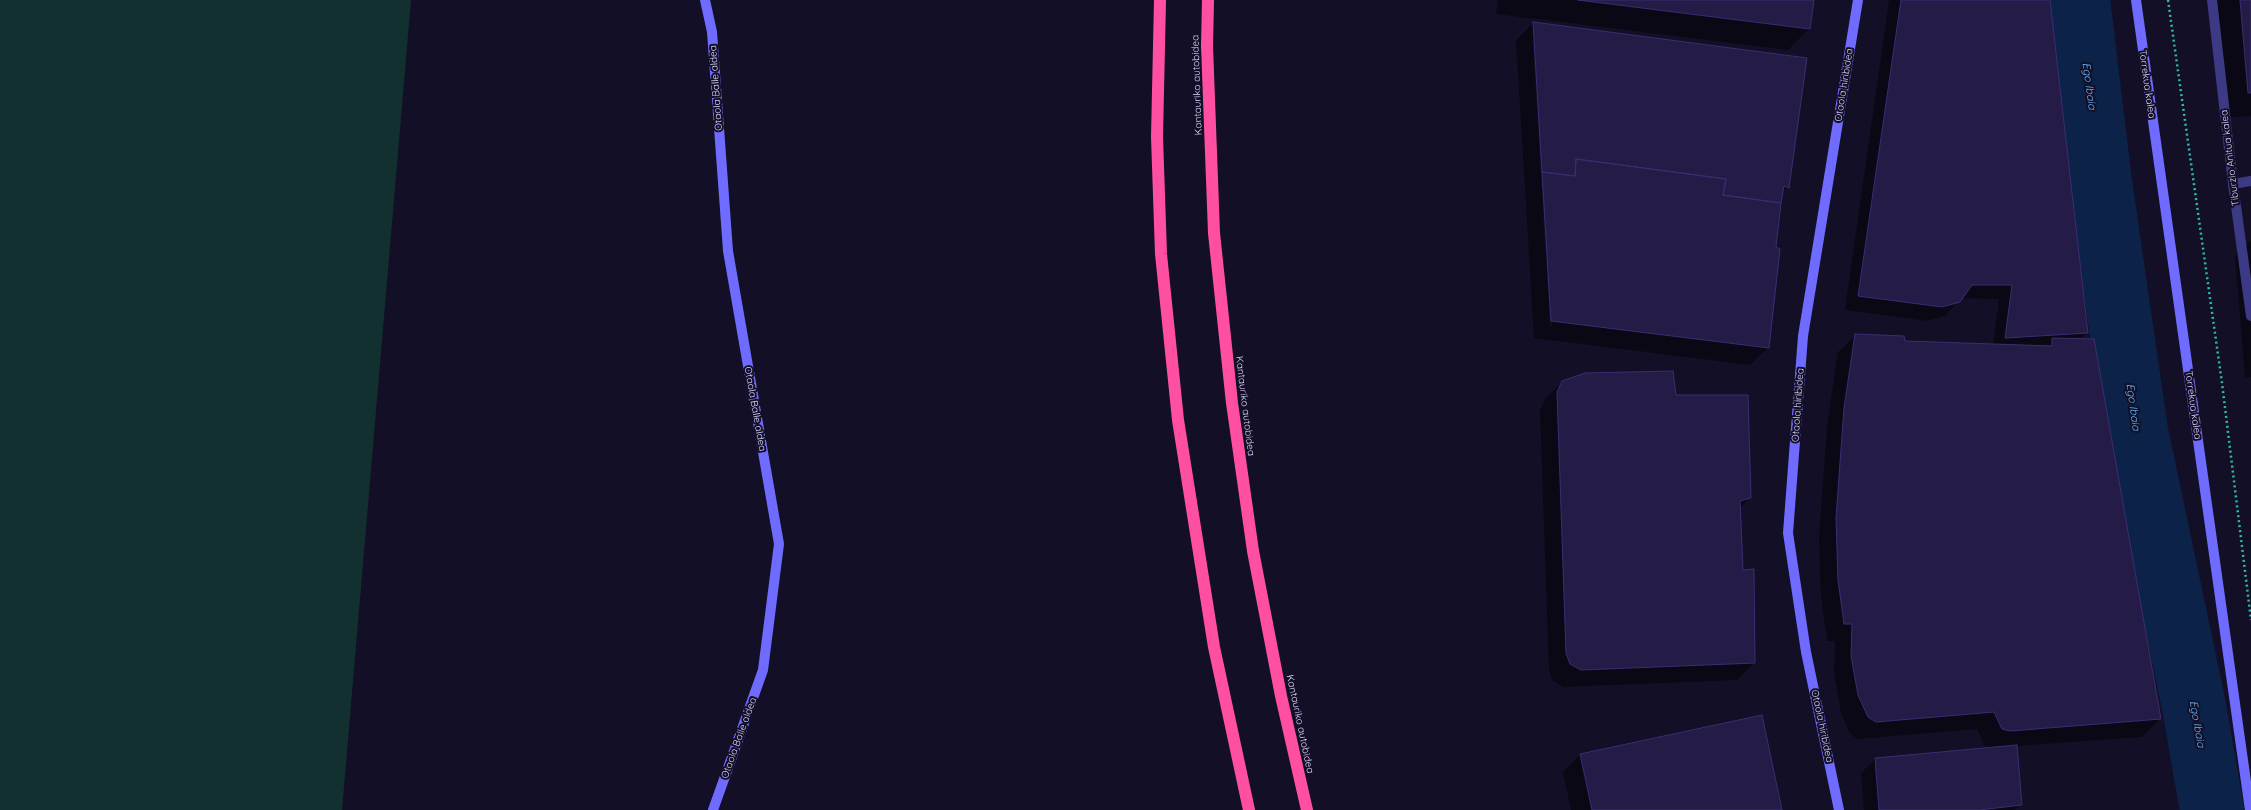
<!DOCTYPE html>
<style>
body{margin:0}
canvas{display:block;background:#130f26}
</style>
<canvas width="2251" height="810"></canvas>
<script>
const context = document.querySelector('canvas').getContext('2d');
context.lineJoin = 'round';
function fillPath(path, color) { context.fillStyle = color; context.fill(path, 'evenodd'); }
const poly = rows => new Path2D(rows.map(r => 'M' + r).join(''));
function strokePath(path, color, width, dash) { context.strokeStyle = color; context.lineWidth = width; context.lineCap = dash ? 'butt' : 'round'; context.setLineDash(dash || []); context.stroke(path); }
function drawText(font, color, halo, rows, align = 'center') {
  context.font = font + ' Quicksand,sans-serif'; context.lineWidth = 4; context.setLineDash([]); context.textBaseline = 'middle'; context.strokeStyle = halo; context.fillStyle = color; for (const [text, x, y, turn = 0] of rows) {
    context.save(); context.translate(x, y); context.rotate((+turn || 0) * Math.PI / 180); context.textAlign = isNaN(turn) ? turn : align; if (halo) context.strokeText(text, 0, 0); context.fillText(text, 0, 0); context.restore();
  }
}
fillPath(poly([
 [0,0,411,0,342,810,0,810]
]), '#12302f');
fillPath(poly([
 [1498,0,1813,0,1810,28,1788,50,1496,14],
 [1889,0,2049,0,2087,333,2079,340,2160,719,2142,737,2016,746,2021,804,2015,810,1864,810,1861,773,1875,759,1993,748,1985,746,1977,729,1858,739,1850,734,1841,713,1834,674,1835,641,1827,641,1821,598,1819,536,1827,426,1838,352,1856,335,1904,342,1993,345,1999,299,1961,298,1945,316,1927,321,1845,310],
 [2213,0,2251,0,2251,116,2223,118],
 [1533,23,1788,187,1782,193,1775,248,1768,348,1750,365,1534,338,1516,40],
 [1533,41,1535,41,1552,326,1550,326],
 [2251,240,2251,377,2245,378,2235,256],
 [1563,381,1675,396,1750,498,1739,509,1742,571,1754,663,1737,680,1563,687,1553,681,1549,671,1540,410,1545,399],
 [1580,755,1781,810,1571,810,1563,772]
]), '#0007');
strokePath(poly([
 [2078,0,2100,182,2136,431,2194,706,2212,810]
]), '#0c2248', 64);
const building = poly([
 [1578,0,1814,0,1810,29,1578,0],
 [1901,0,2050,0,2088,333,2005,338,2012,285,1972,285,1960,302,1942,307,1858,296,1901,0],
 [2240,0,2251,0,2251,93,2248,93,2240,0],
 [1533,22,1807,58,1789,188,1784,186,1781,203,1723,195,1726,179,1576,159,1575,176,1542,172,1533,22],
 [1576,159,1726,179,1723,195,1781,203,1776,247,1780,249,1769,348,1551,321,1542,172,1575,176,1576,159],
 [1855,334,1904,336,1905,341,2052,346,2052,338,2094,339,2161,719,2010,731,2002,729,1994,712,1876,722,1868,717,1858,695,1851,656,1852,624,1844,624,1838,580,1836,518,1844,408,1855,334],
 [1673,371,1676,395,1748,395,1751,498,1740,501,1743,570,1754,569,1755,663,1581,670,1570,664,1566,653,1557,392,1562,381,1585,373,1673,371],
 [1762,715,1782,810,1592,810,1580,754,1762,715],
 [2017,745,2022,805,1979,810,1879,810,1875,758,2017,745]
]);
fillPath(building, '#241b47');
strokePath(building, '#3b2d73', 1);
strokePath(poly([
 [2168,0,2222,383,2251,620]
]), '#2fb8b0', 2.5, [2, 3]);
strokePath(poly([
 [2233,184,2251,181]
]), '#3d3a85', 10);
strokePath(poly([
 [2212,0,2233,184,2251,316]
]), '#3d3a85', 10);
strokePath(poly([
 [705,0,712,32,728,251,779,544,763,670,713,810],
 [2136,0,2250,810],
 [1839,810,1806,652,1788,533,1803,336,1858,0]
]), '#6f6bff', 10);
strokePath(poly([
 [1160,0,1157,137,1161,254,1178,420,1214,647,1249,810],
 [1208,0,1207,46,1214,233,1232,403,1253,551,1281,696,1307,810]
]), '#ff4fa3', 12);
drawText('10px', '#d9d4ff', '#130f26', [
 ["Torrekua kalea",2147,84,82],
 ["Kantauriko autobidea",1197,85,-92],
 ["Otaola hiribidea",1844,85,-81],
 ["Otaola Balle aldea",716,88,-94],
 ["Tiburzio Anitua kalea",2230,158,-97],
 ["Otaola hiribidea",1798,405,-86],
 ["Torrekua kalea",2193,405,82],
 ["Kantauriko autobidea",1245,406,83],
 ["Otaola Balle aldea",755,409,80],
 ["Kantauriko autobidea",1300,724,78],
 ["Otaola hiribidea",1822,726,78],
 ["Otaola Balle aldea",739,738,-70]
]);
drawText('italic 11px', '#62b6ff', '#130f26', [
 ["Ego Ibaia",2089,86,82],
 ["Ego Ibaia",2133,407,82],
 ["Ego Ibaia",2197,724,80]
]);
</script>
